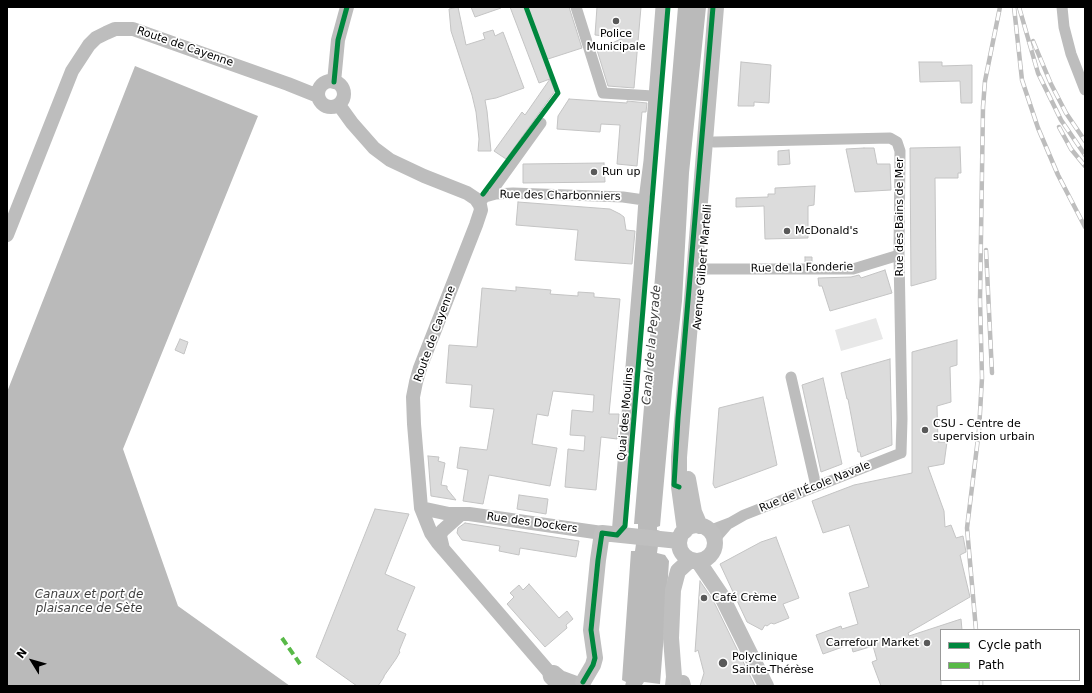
<!DOCTYPE html>
<meta charset="utf-8">
<style>
body{margin:0}
#map{position:relative;width:1092px;height:693px;overflow:hidden;background:#fff;font-family:"DejaVu Sans",sans-serif}
canvas{display:block}
.frame{position:absolute;inset:0;border:8px solid #000;pointer-events:none}
.legend{position:absolute;left:940px;top:629px;width:140px;height:52px;box-sizing:border-box;background:#fff;border:1px solid #999;margin:0;padding:5px 7px;list-style:none;font-size:12px;color:#000}
.legend li{display:flex;align-items:center;gap:8px;height:20px}
.legend b{width:20px;border:1px solid #999}
.north{position:absolute;left:12px;top:641px;width:40px;height:40px;-webkit-text-stroke:3px #fff;paint-order:stroke;rotate:307deg;font-size:11px;font-weight:700;line-height:16px;text-align:center;color:#000}
.north::after{content:'';display:block;margin:auto;width:14px;height:18px;background:#000;clip-path:polygon(50% 0,100% 100%,50% 72%,0 100%)}
</style>
<div id="map">
<canvas width="1092" height="693"></canvas>
<div class="frame"></div>
<ul class="legend">
<li><b style="height:5px;background:#00873e"></b>Cycle path</li>
<li><b style="height:5px;background:#58b947"></b>Path</li>
</ul>
<div class="north">N</div>
</div>
<script>
const context = document.querySelector('canvas').getContext('2d');
context.lineJoin = 'round';
function fillPath(path, color) { context.fillStyle = color; context.fill(path, 'evenodd'); }
const poly = rows => new Path2D(rows.map(r => 'M' + r).join(''));
function strokePath(path, color, width, dash) { context.strokeStyle = color; context.lineWidth = width; context.lineCap = dash ? 'butt' : 'round'; context.setLineDash(dash || []); context.stroke(path); }
function drawText(font, color, halo, rows, align = 'center') {
  context.font = font + ' "DejaVu Sans",sans-serif'; context.lineWidth = 3.5; context.setLineDash([]); context.textBaseline = 'middle'; context.strokeStyle = halo; context.fillStyle = color; for (const [text, x, y, turn = 0] of rows) {
    context.save(); context.translate(x, y); context.rotate((+turn || 0) * Math.PI / 180); context.textAlign = isNaN(turn) ? turn : align; if (halo) context.strokeText(text, 0, 0); context.fillText(text, 0, 0); context.restore();
  }
}
fillPath(poly([
 [876,318,883,339,841,351,835,330]
]), '#e8e8e8');
fillPath(poly([
 [678,7,706,7,689,173,682,301,672,391,660,526,657,527,657,530,660,531,657,553,665,555,669,561,666,608,660,684,644,682,642,685,639,686,625,686,626,682,622,680,631,551,635,551,638,530,638,524,634,524],
 [135,66,258,116,123,449,178,606,290,686,7,686,7,392]
]), '#bababa');
const building = poly([
 [458,7,466,45,485,39,483,33,493,30,495,36,503,32,524,88,496,98,485,100,487,111,491,151,478,151,479,139,476,112,472,95,451,31,449,9,458,7],
 [471,7,500,7,501,8,475,17,471,7],
 [510,7,569,7,582,48,545,60,550,79,539,83,510,7],
 [597,7,641,7,634,88,608,86,597,50,623,38,595,35,597,7],
 [741,62,771,65,769,103,754,102,754,106,738,106,741,62],
 [919,62,942,62,942,66,972,65,972,103,961,103,960,81,920,82,919,62],
 [550,79,555,91,506,159,494,151,522,112,525,115,550,79],
 [569,99,627,103,627,101,647,103,646,112,642,112,637,166,617,164,620,125,601,124,600,132,557,129,558,116,569,99],
 [960,147,961,173,958,173,958,178,935,178,936,279,911,286,910,148,960,147],
 [864,148,874,148,877,164,890,164,891,190,855,192,846,149,864,148],
 [789,150,790,164,778,165,778,151,789,150],
 [604,163,605,182,523,183,523,164,604,163],
 [815,186,814,205,808,206,808,238,765,239,764,206,736,207,736,198,768,197,768,194,775,194,775,188,815,186],
 [518,202,610,209,620,214,624,217,626,230,635,231,632,264,575,260,578,230,516,225,518,202],
 [805,257,812,257,812,262,805,262,805,257],
 [885,270,892,293,830,311,822,286,819,286,818,278,851,277,859,275,861,278,885,270],
 [516,287,551,290,550,294,578,296,578,292,594,293,594,297,620,299,609,414,619,414,617,439,601,437,596,490,565,487,568,449,584,451,585,436,570,435,572,410,593,412,594,395,553,391,548,416,537,414,532,444,557,448,550,486,489,475,483,504,463,501,468,470,457,468,460,447,487,450,494,409,470,407,472,385,446,383,449,345,477,347,482,288,516,291,516,287],
 [180,339,188,342,184,354,175,350,180,339],
 [957,340,957,365,950,367,951,402,937,406,938,442,947,442,944,464,928,467,944,511,945,527,951,525,956,538,963,536,966,552,960,555,970,597,908,633,909,636,961,619,962,630,941,630,941,686,881,686,872,662,877,660,873,646,853,652,851,644,823,654,816,635,841,626,842,629,858,624,849,593,869,587,849,525,823,533,812,501,854,485,912,473,912,352,957,340],
 [890,359,892,445,861,457,860,452,858,452,848,399,847,399,841,373,890,359],
 [823,378,842,464,821,472,802,385,823,378],
 [763,397,777,465,715,488,713,484,719,408,763,397],
 [428,456,439,457,438,461,445,463,441,485,447,486,447,489,456,500,431,496,428,456],
 [519,495,548,499,546,514,517,509,519,495],
 [375,509,409,514,385,574,415,587,397,630,406,634,399,651,400,652,396,659,384,676,384,677,378,686,357,686,316,657,375,509],
 [465,523,579,541,576,557,520,548,519,555,499,551,500,546,462,540,457,533,458,528,465,523],
 [776,537,799,598,783,604,789,618,774,624,771,623,767,626,765,625,762,630,747,622,720,564,761,542,776,537],
 [700,581,713,600,755,686,700,686,704,673,698,650,695,652,700,581],
 [529,584,559,618,567,611,573,619,566,625,567,628,545,647,507,604,514,597,510,593,519,585,523,590,529,584]
]);
fillPath(building, '#dcdcdc');
strokePath(building, '#c4c4c4', 1);
strokePath(poly([
 [576,7,603,93,653,96],
 [1062,7,1064,27,1071,54,1085,90],
 [496,194,495,187,541,123],
 [479,203,485,197,496,194,513,193,623,197,644,200],
 [703,269,853,269,899,255],
 [791,377,816,486],
 [709,531,730,523,744,515,901,453,902,419,899,255,900,151,897,142,890,138,714,142],
 [617,535,639,270,644,200,649,161,661,7],
 [714,540,728,524]
]), '#bdbdbd', 11);
strokePath(poly([
 '318 94a13 13 0 1 1 26 0a13 13 0 1 1-26 0Z',
 [334,82,338,40,347,7],
 [339,105,352,123,374,148,390,160,424,176,467,193,476,199,480,205,481,210,476,225,420,368,416,382,413,397,414,424,421,508,431,533,438,543,549,672,550,677,559,686],
 [7,235,72,71,89,45,96,38,106,33,115,29,133,29,288,84,318,96],
 [421,508,449,514,469,514,602,533],
 [443,549,440,536,442,531,461,514],
 [550,672,554,672,560,677,579,684],
 [683,682,684,686]
]), '#bdbdbd', 14);
strokePath(poly([
 [688,479,694,512,700,526],
 '679 543a18 18 0 1 1 36 0a18 18 0 1 1-36 0Z',
 [685,531,679,487,679,457,716,7],
 [698,561,721,595,766,686],
 [583,682,593,665,595,658,591,630,598,560,602,533,679,541],
 [673,686,674,677,671,638,673,590,678,571,690,560]
]), '#bfbfbf', 16);
const rail = poly([
 [1014,7,1022,80,1038,128,1058,175,1085,227],
 [1019,7,1038,73,1061,120,1085,155],
 [1033,41,1051,84,1066,113,1085,141],
 [1059,127,1071,149,1085,166],
 [986,250,992,373],
 [976,630,967,528,979,430,982,378,980,300,983,107,985,81,1000,7],
 [981,680,981,686]
]);
strokePath(rail, '#bdbdbd', 4.5);
strokePath(rail, '#fff', 3, [9]);
strokePath(poly([
 [282,638,300,664]
]), '#58b947', 4, [8, 4]);
strokePath(poly([
 [334,82,338,40,347,7],
 [483,194,558,93,526,7],
 [679,487,674,485,678,418,713,7],
 [583,682,593,665,595,658,591,630,598,560,602,533,617,535,625,526,668,7]
]), '#00873e', 5);
for (const [x, y, r, color] of [
 [616,21,4,"#595959"],
 [594,172,4,"#595959"],
 [787,231,4,"#595959"],
 [925,430,4,"#595959"],
 [704,598,4,"#595959"],
 [927,643,4,"#595959"],
 [723,663,5,"#595959"]
]) { const dot = new Path2D(); dot.arc(x, y, r, 0, 2 * Math.PI); context.fillStyle = color; context.fill(dot); strokePath(dot, '#fff', 1.5); }
drawText('11px', '#000', '#fff', [
 ["Police",616,34,"center"],
 ["Municipale",616,47,"center"],
 ["Run up",602,172],
 ["McDonald's",795,231],
 ["CSU - Centre de",933,424],
 ["supervision urbain",933,437],
 ["Café Crème",712,598],
 ["Carrefour Market",919,643,"right"],
 ["Polyclinique",732,657],
 ["Sainte-Thérèse",732,670]
], 'left');
drawText('11px', '#000', '#fff', [
 ["Route de Cayenne",185,47,19],
 ["Rue des Charbonniers",560,196,1],
 ["Rue des Bains de Mer",900,217,-90],
 ["Avenue Gilbert Martelli",703,267,-85],
 ["Rue de la Fonderie",802,268,-1],
 ["Route de Cayenne",435,334,-70],
 ["Quai des Moulins",626,414,-85],
 ["Rue de l'École Navale",815,487,-22],
 ["Rue des Dockers",532,523,8]
]);
drawText('italic 12px', '#3e3e3e', '#fff', [
 ["Canal de la Peyrade",652,345,-85],
 ["Canaux et port de",89,595],
 ["plaisance de Sète",89,609]
]);
</script>
